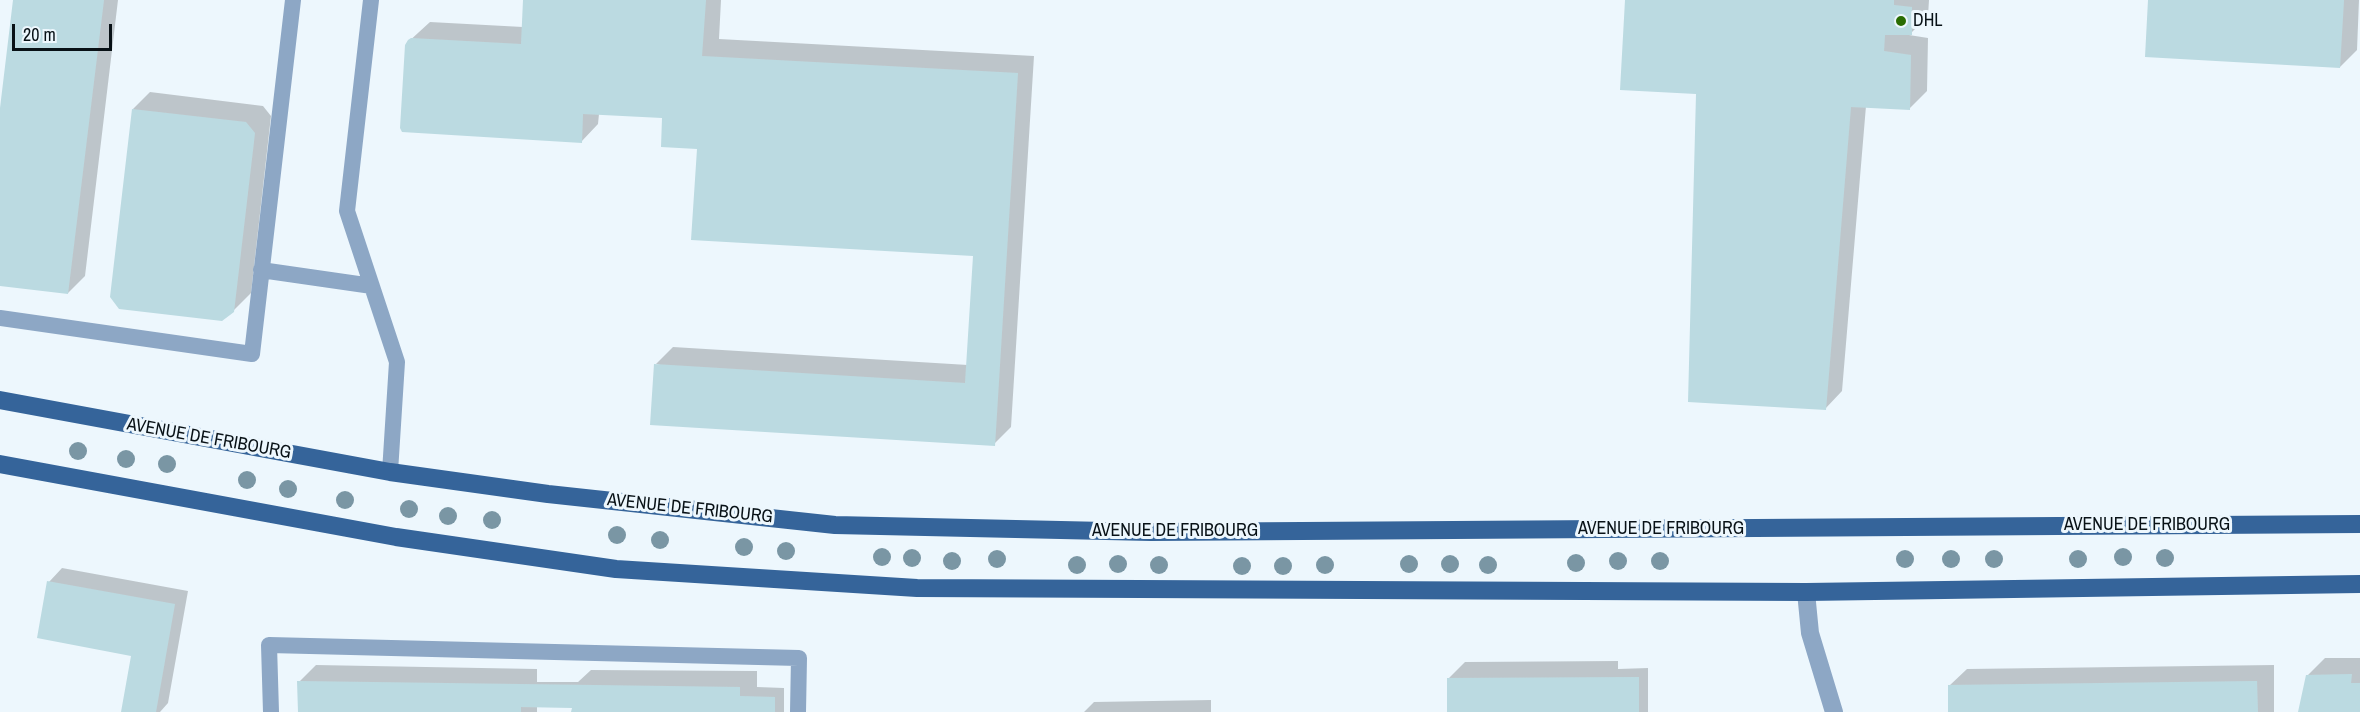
<!DOCTYPE html>
<style>
body{margin:0}
#map{position:relative;width:2360px;height:712px;overflow:hidden;background:#edf7fd;font-family:"Archivo Narrow",sans-serif}
canvas{display:block}
.scale{position:absolute;left:12px;top:24px;width:100px;height:27px;box-sizing:border-box;border:3px solid #081116;border-top:0;padding-left:8px;font-size:18px;line-height:21px;white-space:nowrap;color:#081116;-webkit-text-stroke:4px #edf7fd;paint-order:stroke}
</style>
<div id="map">
<canvas width="2360" height="712"></canvas>
<div class="scale">20 m</div>
</div>
<script>
const context = document.querySelector('canvas').getContext('2d');
context.lineJoin = 'round';
function fillPath(path, color) { context.fillStyle = color; context.fill(path, 'evenodd'); }
const poly = rows => new Path2D(rows.map(r => 'M' + r).join(''));
function strokePath(path, color, width, dash) { context.strokeStyle = color; context.lineWidth = width; context.lineCap = dash ? 'butt' : 'round'; context.setLineDash(dash || []); context.stroke(path); }
function drawText(font, color, halo, rows, align = 'center') {
  context.font = font + ' "Archivo Narrow",sans-serif'; context.lineWidth = 6; context.setLineDash([]); context.textBaseline = 'middle'; context.strokeStyle = halo; context.fillStyle = color; for (const [text, x, y, turn = 0] of rows) {
    context.save(); context.translate(x, y); context.rotate((+turn || 0) * Math.PI / 180); context.textAlign = isNaN(turn) ? turn : align; if (halo) context.strokeText(text, 0, 0); context.fillText(text, 0, 0); context.restore();
  }
}
fillPath(poly([
 [15,0,118,0,85,276,68,293,0,285,0,120],
 [525,0,721,0,719,39,1034,56,1011,427,994,444,656,364,673,347,968,365,975,255,664,117,599,114,598,124,581,142,407,43,430,22,523,27],
 [1627,0,1929,0,1928,16,1909,35,1928,38,1927,91,1910,108,1866,106,1842,391,1825,409,1698,93],
 [2150,0,2359,0,2357,50,2340,67],
 [150,92,263,106,271,116,251,293,233,311,133,109],
 [62,568,188,591,168,703,160,712,127,712,133,655,49,582],
 [2325,658,2360,658,2360,712,2299,712,2308,675],
 [1618,661,1618,669,1648,668,1648,712,1449,712,1448,679,1465,662],
 [316,665,537,669,537,682,578,682,591,670,757,671,757,687,784,688,784,712,573,712,573,704,537,706,537,712,300,712,299,682],
 [2274,665,2274,712,1950,712,1949,686,1967,669],
 [1211,700,1211,712,1084,712,1094,702]
]), '#0003');
fillPath(poly([
 [13,0,104,0,68,294,0,286,0,108],
 [523,0,706,0,702,56,1018,73,995,446,650,425,654,364,965,383,973,256,691,240,697,149,661,147,662,118,583,114,582,143,402,132,400,128,405,45,408,40,411,38,521,44],
 [1625,0,1894,0,1894,5,1912,7,1912,35,1885,35,1884,51,1911,55,1910,110,1851,107,1826,410,1688,402,1696,94,1620,90],
 [2148,0,2344,0,2340,68,2145,57],
 [132,109,246,122,255,133,234,312,222,321,119,309,110,297],
 [47,581,175,604,156,712,121,712,131,656,37,638],
 [2352,674,2351,683,2360,683,2360,712,2298,712,2306,675],
 [1639,677,1639,712,1447,712,1447,678],
 [297,681,740,687,740,696,775,697,775,712,571,712,572,708,521,707,521,712,298,712],
 [2257,681,2258,712,1948,712,1948,685]
]), '#bbdae1');
strokePath(poly([
 [371,0,347,211,397,362,390,472],
 [261,270,372,286],
 [0,318,252,354,293,0],
 [271,712,269,645,799,658,798,712]
]), '#8da7c5', 16);
strokePath(poly([
 [1806,592,1810,633,1834,712]
]), '#8da7c5', 18);
strokePath(poly([
 [0,400,390,472,548,494,835,525,1151,532,2360,524],
 [0,464,396,537,616,569,917,588,1806,592,2360,584]
]), '#35649a', 18);
context.fillStyle = '#7a96a4';
for (const [x, y] of [
 [78,451],
 [126,459],
 [167,464],
 [247,480],
 [288,489],
 [345,500],
 [409,509],
 [448,516],
 [492,520],
 [617,535],
 [660,540],
 [744,547],
 [786,551],
 [882,557],
 [2123,557],
 [912,558],
 [2165,558],
 [997,559],
 [1905,559],
 [1951,559],
 [1994,559],
 [2078,559],
 [952,561],
 [1618,561],
 [1660,561],
 [1576,563],
 [1118,564],
 [1409,564],
 [1450,564],
 [1077,565],
 [1159,565],
 [1325,565],
 [1488,565],
 [1242,566],
 [1283,566]
]) { context.beginPath(); context.arc(x, y, 9, 0, 2 * Math.PI); context.fill(); }
for (const [x, y, r, color] of [
 [1901,21,6,"#2a6c02"]
]) { const dot = new Path2D(); dot.arc(x, y, r, 0, 2 * Math.PI); context.fillStyle = color; context.fill(dot); strokePath(dot, '#edf7fd', 2); }
drawText('18px', '#081116', '#edf7fd', [
 ["DHL",1913,21]
], 'left');
drawText('18px', '#081116', '#edf7fd', [
 ["AVENUE DE FRIBOURG",209,439,10],
 ["AVENUE DE FRIBOURG",690,509,6],
 ["AVENUE DE FRIBOURG",2147,525],
 ["AVENUE DE FRIBOURG",1661,529],
 ["AVENUE DE FRIBOURG",1175,531]
]);
</script>
